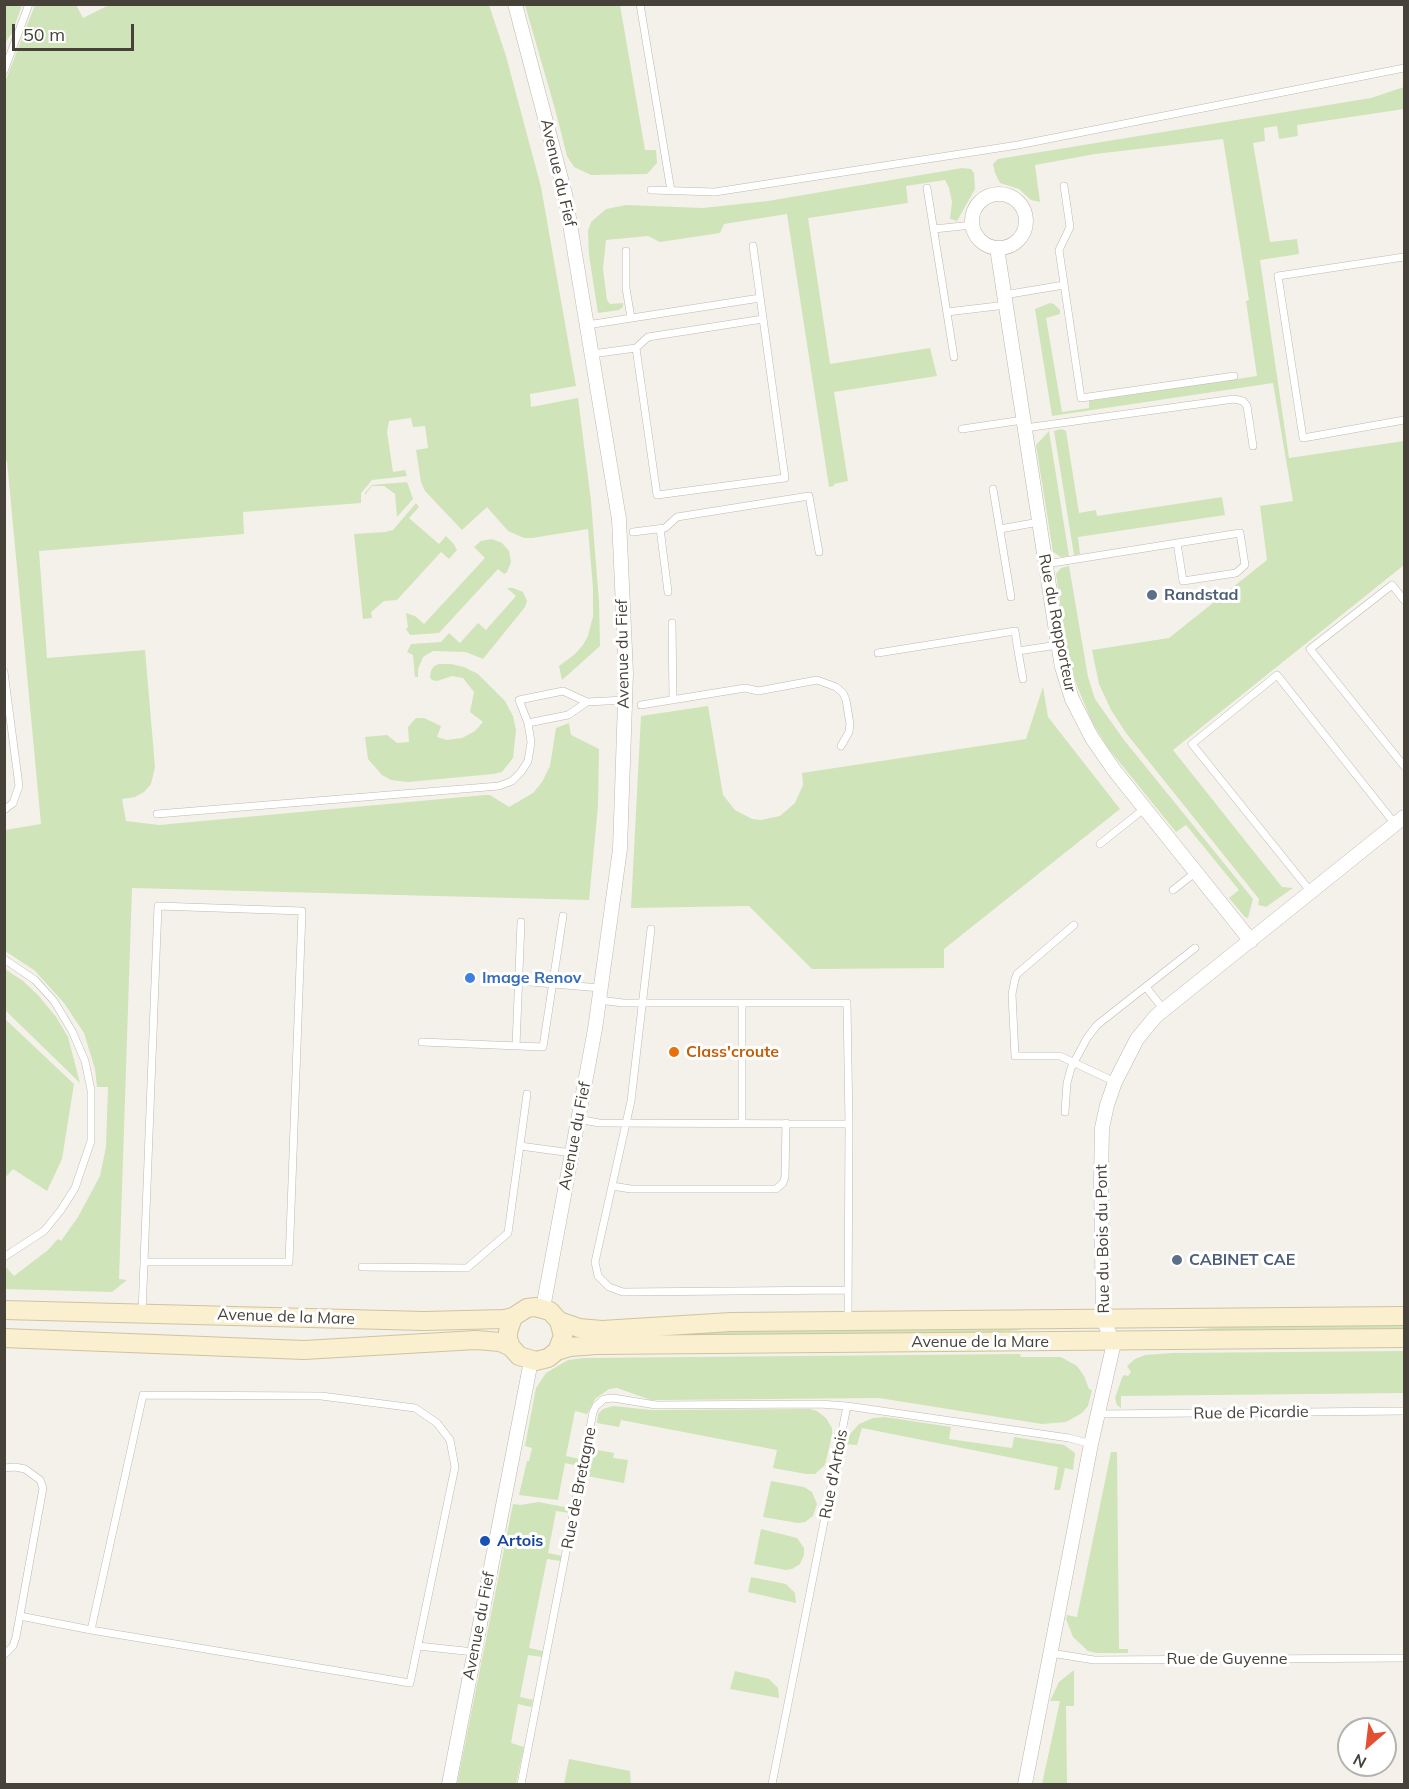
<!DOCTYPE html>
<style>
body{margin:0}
#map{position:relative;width:1409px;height:1789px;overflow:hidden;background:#f4f1eb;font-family:Mulish,sans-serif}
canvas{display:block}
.frame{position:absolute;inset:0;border:6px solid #474239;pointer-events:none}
.north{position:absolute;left:1337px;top:1717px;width:60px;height:60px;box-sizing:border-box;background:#fff;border:2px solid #b5b3b0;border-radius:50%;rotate:208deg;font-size:16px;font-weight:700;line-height:24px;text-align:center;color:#474239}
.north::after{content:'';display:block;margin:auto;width:21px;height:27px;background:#e54f31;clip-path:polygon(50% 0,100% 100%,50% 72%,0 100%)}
.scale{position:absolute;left:12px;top:24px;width:122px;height:27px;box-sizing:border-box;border:3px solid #474239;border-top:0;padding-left:8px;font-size:18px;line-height:21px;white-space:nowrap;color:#474239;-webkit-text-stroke:4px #fff;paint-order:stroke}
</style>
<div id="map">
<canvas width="1409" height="1789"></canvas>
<div class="frame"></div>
<div class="north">N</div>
<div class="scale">50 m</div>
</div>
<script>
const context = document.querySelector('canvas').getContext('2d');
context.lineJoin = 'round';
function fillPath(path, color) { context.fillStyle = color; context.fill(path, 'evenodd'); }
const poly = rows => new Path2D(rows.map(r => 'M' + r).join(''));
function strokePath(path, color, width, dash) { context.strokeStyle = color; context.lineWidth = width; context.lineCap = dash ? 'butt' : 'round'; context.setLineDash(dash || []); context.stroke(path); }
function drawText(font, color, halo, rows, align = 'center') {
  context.font = font + ' Mulish,sans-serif'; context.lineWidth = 6; context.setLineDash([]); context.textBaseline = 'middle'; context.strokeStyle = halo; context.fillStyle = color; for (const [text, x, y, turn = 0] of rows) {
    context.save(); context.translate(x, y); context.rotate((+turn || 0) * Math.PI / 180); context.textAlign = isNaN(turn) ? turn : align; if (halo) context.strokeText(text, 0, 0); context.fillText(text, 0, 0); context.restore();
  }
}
fillPath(poly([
 [4,5,22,5,12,33,5,43],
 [109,5,489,5,506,56,541,187,576,386,530,394,531,407,578,398,591,501,599,602,600,646,562,680,559,666,575,654,583,645,588,636,593,616,593,588,588,529,532,538,524,538,508,531,487,507,462,530,425,491,421,482,416,450,428,448,425,426,413,427,411,418,389,421,387,432,393,472,405,470,407,476,372,480,361,493,361,503,243,512,244,534,39,551,47,658,145,650,155,767,151,784,144,792,135,797,122,799,126,821,159,825,485,795,490,795,509,807,533,793,542,782,550,766,556,728,569,723,571,735,599,749,598,806,589,900,132,888,119,1279,127,1280,112,1292,5,1289,5,1266,14,1276,48,1250,58,1239,61,1241,78,1217,92,1191,100,1176,106,1147,108,1087,97,1087,95,1069,84,1033,64,1003,34,970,5,951,5,830,41,824,7,461,5,461,5,82,35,5,76,5,83,18],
 [525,5,620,5,645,150,656,150,657,163,647,174,591,175,574,167,567,156,555,109],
 [1404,87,1404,109,1297,125,1298,136,1279,139,1277,126,1264,128,1265,141,1253,143,1270,242,1297,239,1299,254,1260,260,1289,458,1404,441,1404,565,1173,750,1282,887,1293,888,1266,907,1258,905,1259,899,1126,733,1111,710,1099,684,1092,650,1169,638,1267,560,1260,506,1293,501,1273,383,1052,416,1035,309,1050,303,1054,304,1060,310,1060,314,1046,318,1062,412,1089,408,1089,401,1257,376,1246,301,1249,300,1223,139,1095,154,1035,165,1040,202,1031,200,1019,189,1000,183,995,173,993,164,998,159,1371,98],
 [962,168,971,169,974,173,975,189,957,221,950,219,952,202,949,188,945,180,906,186,908,203,808,218,830,364,930,348,937,376,834,392,848,481,834,484,834,486,829,487,787,214,724,224,720,233,660,242,648,236,606,240,603,269,607,300,610,304,623,303,623,307,619,310,598,313,589,255,588,231,591,222,606,209,626,205,703,208,768,201],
 [1062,429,1066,431,1079,513,1096,510,1097,516,1222,497,1225,515,1078,537,1080,554,1074,555,1054,431],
 [1049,431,1069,556,1061,557,1053,552,1036,445],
 [407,482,413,499,397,517,395,494,384,486,372,486,365,495,365,493,372,485],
 [416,503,419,507,409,518,439,544,446,536,453,543,457,550,449,559,441,552,397,600,384,601,371,612,372,618,363,619,354,534,385,532,393,530],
 [492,539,502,543,509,551,511,562,507,572,504,574,498,569,439,633,410,635,406,629,408,627,406,613,415,616,424,624,485,558,474,547,481,541],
 [1069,566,1088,677,1095,699,1124,740,1253,899,1248,918,1245,917,1229,898,1239,890,1186,825,1176,832,1108,748,1092,722,1072,674,1067,651,1056,574,1061,568],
 [507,588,513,588,523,592,527,601,525,607,483,659,466,652,433,651,423,657,418,669,418,677,415,677,413,655,407,652,411,644,441,642,449,633,460,643,478,623,486,630,516,596],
 [439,664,451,664,464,667,478,674,505,701,513,716,516,730,513,758,502,772,493,774,408,782,391,780,382,775,368,759,365,737,387,735,397,743,409,742,408,727,416,718,424,718,441,726,437,737,447,740,462,738,475,731,483,722,470,712,474,692,463,678,452,676,437,681,432,680,430,677,431,671,434,666],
 [1043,687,1048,717,1120,809,944,949,944,968,812,969,749,906,631,908,641,716,708,706,723,795,735,810,752,819,761,820,780,816,795,803,803,785,802,773,1026,739],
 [5,969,23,981,38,995,56,1017,68,1037,80,1083,5,1010],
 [4,1018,74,1084,62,1159,47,1191,13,1169,5,1178],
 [1404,1322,1404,1333,1128,1332,1192,1330,1263,1323],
 [1020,1325,1020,1330,944,1337,593,1340,664,1331],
 [1404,1351,1404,1393,1121,1396,1121,1408,1117,1405,1115,1398,1122,1378,1124,1375,1128,1376,1131,1372,1127,1366,1135,1359,1145,1355,1173,1353],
 [1020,1354,1021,1357,1061,1357,1077,1366,1084,1376,1089,1389,1092,1390,1088,1406,1082,1413,1066,1422,1042,1424,879,1398,662,1400,651,1400,617,1388,609,1389,595,1399,587,1414,575,1411,566,1456,580,1459,579,1466,565,1463,558,1500,519,1495,527,1461,529,1461,532,1448,525,1446,536,1388,546,1373,568,1360,584,1358],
 [613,1406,651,1410,810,1409,817,1411,826,1418,832,1428,832,1435,825,1465,815,1474,806,1474,773,1468,777,1450,621,1420,619,1427,597,1423,598,1414,603,1409],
 [885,1417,951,1427,949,1439,1012,1448,1014,1437,1064,1445,1075,1453,1073,1470,1065,1468,1060,1490,1054,1490,1058,1467,862,1428,857,1445,845,1444,850,1434,859,1424,873,1418],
 [592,1449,614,1453,613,1458,628,1460,624,1483,587,1476],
 [1111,1452,1117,1452,1119,1649,1128,1649,1128,1653,1096,1653,1088,1651,1073,1637,1066,1619,1067,1615,1077,1617],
 [771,1481,804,1487,812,1492,817,1504,813,1516,805,1522,798,1523,763,1517],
 [538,1502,570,1508,570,1513,556,1511,548,1553,562,1556,561,1561,547,1559,529,1648,543,1651,542,1657,528,1655,520,1697,533,1700,531,1707,518,1704,511,1743,524,1747,516,1784,457,1784,513,1504,521,1505],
 [761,1529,797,1538,804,1548,804,1555,800,1564,792,1569,786,1570,754,1564],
 [751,1577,786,1584,795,1593,796,1603,748,1592],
 [1074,1670,1074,1706,1066,1706,1067,1784,1042,1784,1060,1701,1050,1701,1059,1682],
 [735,1671,769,1679,778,1688,779,1698,730,1689],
 [569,1759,630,1771,631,1784,564,1784]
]), '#cfe4b8');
const lane = poly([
 [640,4,671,191],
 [4,71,29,4],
 [1064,186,1070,227,1059,250,1081,398,1234,376],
 [927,188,954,357],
 [651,190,715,192,1018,145,1404,68],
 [934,229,972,225],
 [626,251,626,288,631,318],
 [1404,257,1278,276,1303,438,1404,420],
 [1004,295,1064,285],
 [947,312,1006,305],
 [587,325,760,298],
 [636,348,648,337,763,319],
 [592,354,636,348,657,495,785,478,753,246],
 [1025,428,1234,399,1243,401,1247,406,1253,446],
 [962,429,1023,420],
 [993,489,1011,597],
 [660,528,668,592],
 [1000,529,1039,522],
 [633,532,665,528,677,517,809,496,819,552],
 [1046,564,1177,543,1240,533,1245,565,1236,573,1183,581,1177,543],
 [1404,600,1392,585,1310,649,1404,766],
 [672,623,673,700],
 [878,653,1015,631,1018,651],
 [4,672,19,786,13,803,4,810],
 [1023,679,1018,651,1058,645],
 [641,705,745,688,758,691,817,680,836,687,843,693,846,700,850,724,849,732,841,746],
 [528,723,519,700,563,691,587,702],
 [157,814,499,786,512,781,521,772,528,761,531,742,528,723,568,715,587,702,625,700],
 [1100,844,1145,808],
 [1173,890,1196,872],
 [1311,892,1192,744,1277,675,1395,824],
 [1074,925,1017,974,1015,979,1012,994,1015,1056,1060,1056,1115,1082],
 [651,929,631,1101,595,1262,598,1276,609,1287,623,1292,848,1290],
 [4,959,35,980,54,1001,72,1031,85,1061,91,1090,91,1141,75,1188,61,1210,44,1231,4,1257],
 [519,981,600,988],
 [1146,987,1164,1010],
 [599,1000,623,1003,742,1003,742,1123],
 [742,1003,847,1003,849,1124],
 [422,1042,543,1047,563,916],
 [516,1046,521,922],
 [1065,1112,1067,1083,1071,1068,1087,1038,1097,1025,1195,948],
 [578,1119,599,1123,849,1124,848,1318],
 [520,1146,572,1153],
 [612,1186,631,1189,776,1189,783,1183,785,1177,786,1123],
 [362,1267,467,1268,508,1233,527,1094],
 [142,1313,158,906,302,911,289,1262,144,1262],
 [143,1395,321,1396,415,1408,437,1423,450,1440,455,1467,410,1683,91,1630,143,1395],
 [1098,1414,1404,1411],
 [4,1468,15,1467,25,1469,40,1480,43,1488,16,1637,13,1646,4,1655],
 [20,1616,91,1630],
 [418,1646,474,1652],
 [1051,1653,1094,1660,1404,1658],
 [521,1784,593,1412,596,1406,604,1399,613,1398,656,1405,820,1404,847,1406],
 [772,1784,847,1406,1069,1438,1091,1444]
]);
const street = poly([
 [515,4,565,194,619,519,626,673,620,849,595,1029,543,1308],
 '972 221a27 27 0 1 1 54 0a27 27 0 1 1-54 0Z',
 [997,248,1056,631,1062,667,1072,699,1092,738,1114,770,1251,941],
 [449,1784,531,1361],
 [1025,1784,1091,1444,1113,1347,1112,1340,1103,1319,1101,1179,1102,1128,1107,1105,1115,1082,1137,1039,1156,1016,1404,817]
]);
const secondary = poly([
 [4,1310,424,1321,504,1319,513,1317,527,1308,535,1307,550,1311,559,1321,563,1336,557,1351,548,1358,536,1361,519,1356,511,1347,508,1339,508,1332,513,1317],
 [559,1321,579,1328,602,1330,731,1322,1404,1316],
 [4,1338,304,1350,476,1340,500,1342,511,1347],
 [557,1351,570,1347,597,1345,1404,1338]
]);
strokePath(lane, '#beb9ae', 8);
strokePath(street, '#beb9ae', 15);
strokePath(secondary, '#cfc39f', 20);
strokePath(lane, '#fff', 7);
strokePath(street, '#fff', 14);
strokePath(secondary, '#faf0cf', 18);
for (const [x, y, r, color] of [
 [1152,595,6,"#5c6f8a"],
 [470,978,6,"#3f7fe0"],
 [674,1052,6,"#e8710a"],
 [1177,1260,6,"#5c6f8a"],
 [485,1541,6,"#1a4fb4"]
]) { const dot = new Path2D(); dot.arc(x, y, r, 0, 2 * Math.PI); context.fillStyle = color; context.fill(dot); strokePath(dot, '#fff', 2); }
drawText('16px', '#474239', '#fff', [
 ["Avenue du Fief",558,173,77],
 ["Rue du Rapporteur",1057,623,79],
 ["Avenue du Fief",623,654,-91],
 ["Avenue du Fief",575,1136,-79],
 ["Rue du Bois du Pont",1103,1239,-91],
 ["Avenue de la Mare",286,1317,2],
 ["Avenue de la Mare",980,1342],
 ["Rue de Picardie",1251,1413,-1],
 ["Rue d'Artois",834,1474,-79],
 ["Rue de Bretagne",579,1488,-79],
 ["Avenue du Fief",479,1626,-79],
 ["Rue de Guyenne",1227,1659]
]);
drawText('bold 16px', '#4e5e75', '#fff', [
 ["Randstad",1164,595],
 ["CABINET CAE",1189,1260]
], 'left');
drawText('bold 16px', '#366cbe', '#fff', [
 ["Image Renov",482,978]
], 'left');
drawText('bold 16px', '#c56008', '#fff', [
 ["Class'croute",686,1052]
], 'left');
drawText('bold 16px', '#164399', '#fff', [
 ["Artois",497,1541]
], 'left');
</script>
